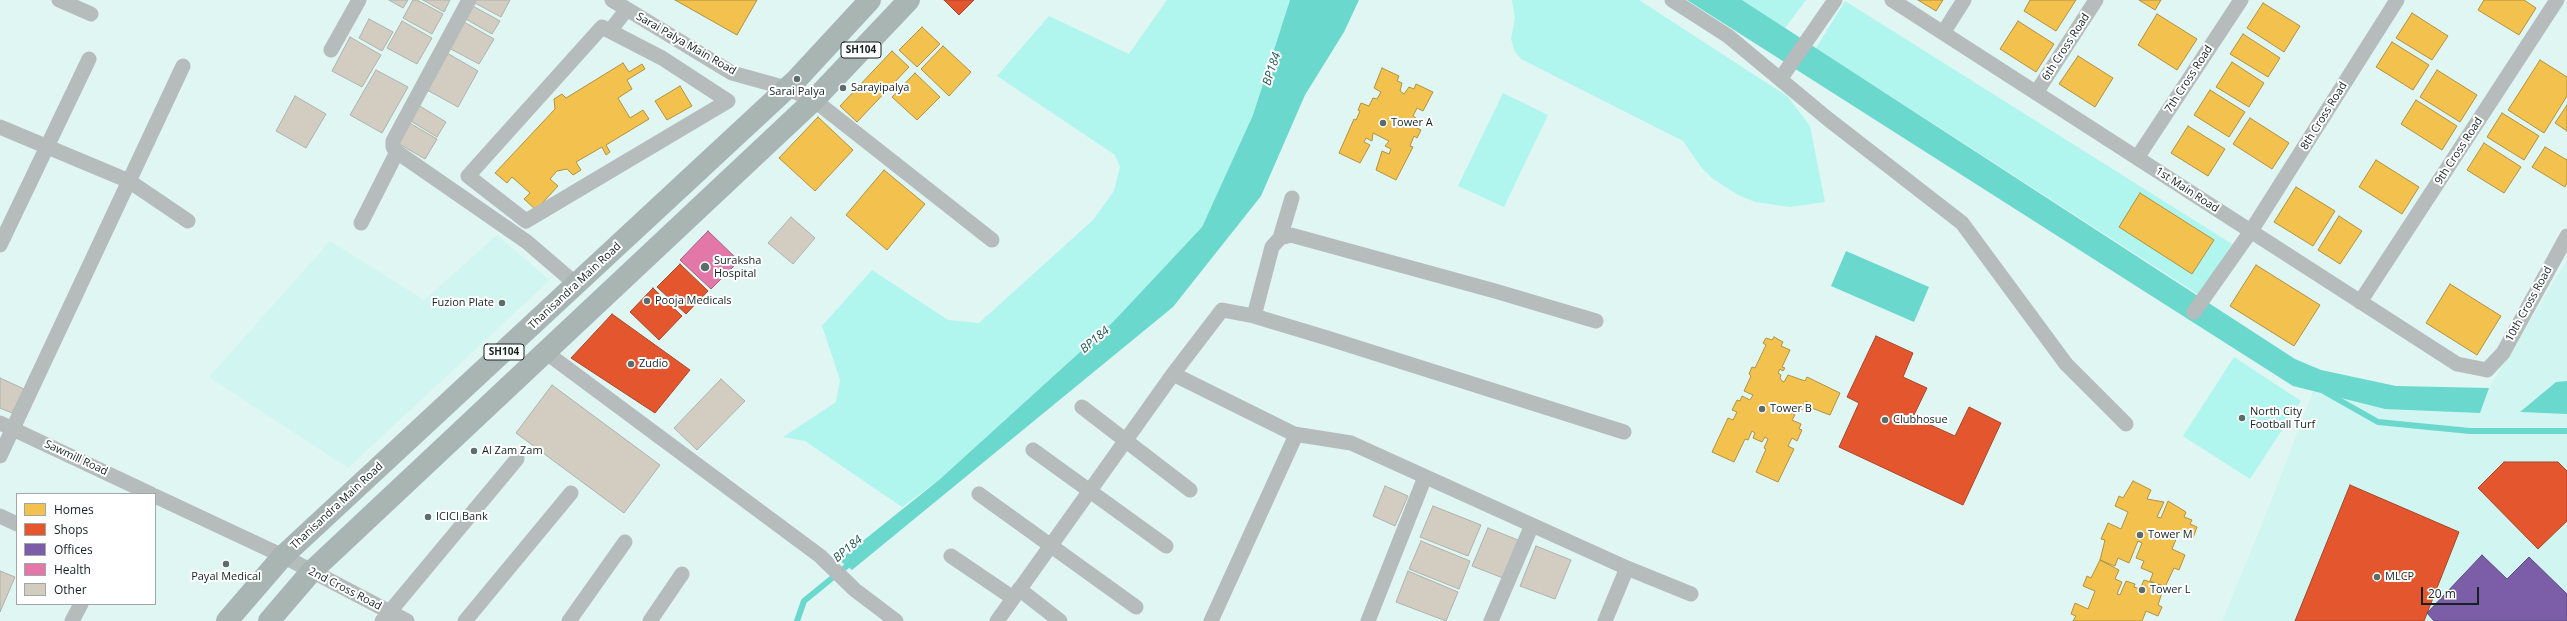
<!DOCTYPE html>
<style>
body{margin:0}
#map{position:relative;width:2567px;height:621px;overflow:hidden;background:#e0f6f3;font-family:"Open Sans",sans-serif}
canvas{display:block}
.legend{position:absolute;left:16px;top:493px;width:140px;height:112px;box-sizing:border-box;background:#fff;border:1px solid #a1a7a7;margin:0;padding:5px 7px;list-style:none;font-size:12px;color:#142322}
.legend li{display:flex;align-items:center;gap:8px;height:20px}
.legend b{width:20px;border:1px solid #a1a7a7}
.scale{position:absolute;left:2421px;top:587px;width:58px;height:18px;box-sizing:border-box;border:2px solid #142322;border-top:0;padding-left:5px;font-size:12px;line-height:14px;white-space:nowrap;color:#142322;-webkit-text-stroke:3px #fff;paint-order:stroke}
</style>
<div id="map">
<canvas width="2567" height="621"></canvas>
<ul class="legend">
<li><b style="height:11px;background:#f2c14e"></b>Homes</li>
<li><b style="height:11px;background:#e4572e"></b>Shops</li>
<li><b style="height:11px;background:#7b5ea7"></b>Offices</li>
<li><b style="height:11px;background:#e377a8"></b>Health</li>
<li><b style="height:11px;background:#d2cdc0"></b>Other</li>
</ul>
<div class="scale">20 m</div>
</div>
<script>
const context = document.querySelector('canvas').getContext('2d');
context.lineJoin = 'round';
function fillPath(path, color) { context.fillStyle = color; context.fill(path, 'evenodd'); }
const poly = rows => new Path2D(rows.map(r => 'M' + r).join(''));
function strokePath(path, color, width, dash) { context.strokeStyle = color; context.lineWidth = width; context.lineCap = dash ? 'butt' : 'round'; context.setLineDash(dash || []); context.stroke(path); }
function drawText(font, color, halo, rows, align = 'center') {
  context.font = font + ' "Open Sans",sans-serif'; context.lineWidth = 4; context.setLineDash([]); context.textBaseline = 'middle'; context.strokeStyle = halo; context.fillStyle = color; for (const [text, x, y, turn = 0] of rows) {
    context.save(); context.translate(x, y); context.rotate((+turn || 0) * Math.PI / 180); context.textAlign = isNaN(turn) ? turn : align; if (halo) context.strokeText(text, 0, 0); context.fillText(text, 0, 0); context.restore();
  }
}
fillPath(poly([
 [497,235,550,280,348,468,209,377,330,241,424,300],
 [2567,260,2567,621,2222,621,2267,512,2321,370,2396,386,2489,388]
]), '#d1f6f1');
fillPath(poly([
 [1167,0,1290,0,1253,115,1202,227,1113,322,939,480,902,507,805,441,783,437,836,402,840,380,822,326,872,270,948,320,979,323,1093,220,1114,191,1120,167,1115,155,997,76,1049,16,1129,54],
 [1512,0,1639,0,1787,96,1810,126,1825,202,1790,207,1755,202,1738,195,1712,178,1701,167,1683,141,1521,59,1515,52,1511,39,1515,18],
 [1742,0,1806,0,1785,28],
 [1845,1,2232,244,2199,295,1816,48],
 [1503,93,1548,115,1504,207,1458,186],
 [2234,357,2301,401,2250,479,2183,436]
]), '#b0f5ee');
fillPath(poly([
 [1290,0,1359,0,1344,32,1305,95,1261,196,1173,307,852,570,839,560,939,480,1113,322,1202,227,1253,115],
 [1687,0,1742,0,2295,359,2321,370,2396,386,2489,388,2480,413,2385,409,2293,386],
 [1846,251,1929,287,1914,322,1831,286],
 [2567,381,2567,414,2520,412,2556,382]
]), '#6bd8ce');
const homes = poly([
 [675,0,757,0,737,35,675,0],
 [1918,0,1943,0,1936,11,1918,0],
 [2030,0,2076,0,2056,31,2024,11,2030,0],
 [2139,0,2161,0,2155,10,2139,0],
 [2484,0,2524,0,2536,8,2519,35,2478,10,2484,0],
 [2263,3,2300,26,2284,52,2247,28,2263,3],
 [2412,13,2448,36,2432,60,2396,38,2412,13],
 [2157,14,2197,39,2177,70,2138,45,2157,14],
 [2018,21,2054,44,2036,72,2000,49,2018,21],
 [922,27,940,44,917,67,899,50,922,27],
 [2243,34,2280,58,2268,77,2230,54,2243,34],
 [2392,42,2429,65,2413,90,2376,67,2392,42],
 [943,46,971,72,949,96,921,69,943,46],
 [892,51,909,67,857,122,840,106,892,51],
 [2078,56,2113,78,2095,107,2059,84,2078,56],
 [2540,60,2567,77,2567,96,2544,133,2508,110,2540,60],
 [2232,62,2264,83,2249,107,2216,87,2232,62],
 [623,63,629,72,642,64,645,69,627,80,632,89,618,98,630,118,643,110,649,119,606,145,610,152,606,155,602,147,576,162,581,170,573,175,567,169,557,171,550,179,558,186,536,210,524,199,530,193,512,177,507,183,495,173,555,109,554,99,562,94,566,98,623,63],
 [1382,68,1399,76,1397,81,1402,83,1400,91,1404,94,1409,87,1414,89,1416,84,1433,92,1423,111,1417,108,1413,116,1416,118,1413,126,1421,130,1417,138,1414,136,1410,146,1413,147,1396,180,1376,170,1382,151,1389,154,1391,149,1385,146,1389,141,1373,133,1372,141,1366,138,1364,142,1370,145,1360,163,1339,153,1354,119,1356,120,1360,111,1358,110,1361,103,1369,106,1373,98,1377,99,1381,92,1374,88,1382,68],
 [2437,70,2477,95,2460,122,2420,97,2437,70],
 [915,73,940,97,917,120,892,97,915,73],
 [680,86,692,106,667,120,655,101,680,86],
 [2210,90,2245,112,2229,137,2194,115,2210,90],
 [2416,100,2457,126,2442,150,2401,124,2416,100],
 [2567,105,2567,131,2555,123,2567,105],
 [2502,113,2539,136,2524,160,2487,137,2502,113],
 [818,117,853,150,815,191,779,158,818,117],
 [2250,118,2289,143,2272,169,2233,144,2250,118],
 [2188,126,2225,149,2208,176,2171,153,2188,126],
 [2484,143,2521,167,2504,193,2467,170,2484,143],
 [2545,147,2567,160,2567,183,2565,187,2532,167,2545,147],
 [2376,160,2419,187,2402,214,2359,187,2376,160],
 [884,170,925,204,887,250,846,215,884,170],
 [2296,187,2335,211,2313,246,2274,222,2296,187],
 [2140,193,2214,240,2192,274,2119,227,2140,193],
 [2339,216,2362,231,2340,264,2318,250,2339,216],
 [2256,265,2320,305,2294,346,2230,306,2256,265],
 [2450,284,2501,316,2477,355,2426,323,2450,284],
 [1774,337,1783,342,1781,346,1790,350,1782,367,1785,368,1783,371,1780,369,1778,373,1781,375,1780,378,1782,381,1784,382,1788,375,1805,381,1807,377,1840,393,1830,415,1809,407,1811,404,1806,401,1802,410,1793,406,1790,412,1795,415,1792,420,1801,424,1799,429,1802,430,1797,441,1792,438,1788,446,1794,449,1778,482,1756,472,1766,449,1764,448,1768,439,1765,437,1762,442,1753,438,1755,433,1752,431,1748,440,1745,439,1734,462,1712,452,1728,418,1733,420,1737,412,1732,410,1737,400,1740,401,1742,396,1750,400,1753,395,1744,391,1751,376,1749,374,1752,367,1755,368,1766,345,1763,343,1766,338,1772,340,1774,337],
 [2133,481,2151,490,2147,499,2164,502,2157,517,2161,518,2168,501,2186,512,2184,517,2192,520,2190,524,2197,527,2193,538,2179,532,2172,549,2185,555,2179,570,2174,568,2165,587,2150,581,2153,573,2141,568,2144,561,2136,558,2142,543,2138,541,2129,563,2118,558,2115,566,2100,560,2105,540,2101,539,2108,523,2121,529,2128,512,2115,506,2119,496,2123,498,2133,481],
 [2100,560,2119,570,2115,579,2122,582,2117,594,2120,595,2126,581,2135,584,2134,587,2140,589,2144,580,2164,586,2158,605,2162,607,2158,616,2146,611,2142,621,2073,621,2076,616,2071,614,2075,603,2088,609,2095,591,2083,586,2087,576,2091,578,2100,560]
]);
fillPath(homes, '#f2c14e');
strokePath(homes, '#af9241', 1);
const shops = poly([
 [944,0,974,0,959,15,944,0],
 [680,264,708,291,686,314,657,287,680,264],
 [653,288,682,316,659,340,630,312,653,288],
 [612,314,690,370,655,413,571,358,612,314],
 [1876,336,1913,353,1903,377,1927,388,1913,417,1955,436,1969,407,2001,423,1963,505,1839,447,1859,403,1847,397,1876,336],
 [2504,462,2558,462,2567,471,2567,521,2538,549,2478,488,2504,462],
 [2350,485,2459,532,2424,621,2295,621,2350,485]
]);
fillPath(shops, '#e4572e');
strokePath(shops, '#a6472a', 1);
const offices = poly([
 [2482,555,2507,579,2529,557,2567,594,2567,621,2434,621,2427,613,2482,555]
]);
fillPath(offices, '#7b5ea7');
strokePath(offices, '#5c4c7f', 1);
const health = poly([
 [708,231,739,261,711,289,680,260,708,231]
]);
fillPath(health, '#e377a8');
strokePath(health, '#a55e80', 1);
strokePath(poly([
 [2325,392,2378,422,2470,431,2567,431],
 [797,621,804,601,853,561]
]), '#6bd8ce', 6);
const building = poly([
 [389,0,408,0,403,8,389,0],
 [413,0,417,0,443,14,432,34,403,18,413,0],
 [423,0,450,0,444,12,423,0],
 [474,0,510,0,501,17,473,2,474,0],
 [471,5,500,21,492,34,464,18,471,5],
 [369,19,393,32,382,51,359,38,369,19],
 [402,21,432,38,417,64,387,48,402,21],
 [464,22,494,39,479,64,449,48,464,22],
 [350,37,381,55,362,87,332,71,350,37],
 [447,53,478,71,458,107,427,90,447,53],
 [376,70,408,87,382,133,350,115,376,70],
 [295,96,326,114,306,148,276,131,295,96],
 [418,105,446,122,437,137,409,120,418,105],
 [408,122,437,139,425,159,396,142,408,122],
 [791,217,815,238,793,264,768,243,791,217],
 [0,378,24,389,12,413,0,408,0,378],
 [721,379,745,401,697,450,674,428,721,379],
 [552,385,660,465,624,513,516,433,552,385],
 [1385,486,1408,496,1395,526,1373,516,1385,486],
 [1433,506,1481,525,1468,556,1420,537,1433,506],
 [1488,528,1518,540,1503,578,1472,566,1488,528],
 [1421,541,1470,561,1459,589,1409,569,1421,541],
 [1536,546,1571,560,1555,599,1520,586,1536,546],
 [0,571,15,577,0,612,0,571],
 [1408,571,1458,592,1446,621,1396,602,1408,571]
]);
fillPath(building, '#d2cdc0');
strokePath(building, '#adb2ad', 1);
strokePath(poly([
 [59,0,91,14],
 [469,0,393,141,393,147,397,152,527,242,577,285],
 [612,0,732,73,786,88,814,100,992,240],
 [1672,0,1728,36,1828,119,1962,223,2066,364,2126,424],
 [1892,0,2457,364,2487,370,2503,353,2567,236],
 [602,27,662,58,728,101,526,221,468,176,602,27],
 [610,31,627,9],
 [1943,33,1964,0],
 [331,50,359,0],
 [1781,78,1835,0],
 [2036,93,2096,0],
 [0,127,129,181,188,221],
 [2137,158,2241,0],
 [361,223,397,152],
 [1280,238,1292,198],
 [0,245,89,59],
 [2360,302,2557,0],
 [2194,312,2251,231,2397,0],
 [1254,316,1272,247,1280,238,1291,235,1495,291,1596,321],
 [544,351,820,556,855,590,896,621],
 [1173,374,1222,310,1254,316,1327,338,1624,432],
 [1082,407,1190,490],
 [0,423,151,494],
 [1033,450,1166,546],
 [0,456,183,66],
 [979,494,1136,607],
 [155,496,283,556,407,621],
 [0,516,17,524],
 [951,556,1013,598],
 [1627,568,1691,594],
 [1019,589,1060,621],
 [72,621,81,604],
 [382,621,517,459],
 [465,621,571,493],
 [569,621,625,542],
 [650,621,682,574],
 [997,621,1173,374,1294,434,1351,443,1627,568,1605,621],
 [1211,621,1296,435],
 [1368,621,1425,477],
 [1491,621,1532,525]
]), '#b5bcbb', 15);
strokePath(poly([
 [227,621,283,556,797,79,870,0],
 [269,621,311,572,814,100,909,0]
]), '#a9b5b3', 22);
for (const [x, y, r, color] of [
 [797,79,4,"#5b6d6b"],
 [843,88,4,"#5b6d6b"],
 [1383,123,4,"#5b6d6b"],
 [705,267,5,"#5b6d6b"],
 [647,301,4,"#5b6d6b"],
 [502,303,4,"#5b6d6b"],
 [631,364,4,"#5b6d6b"],
 [1762,409,4,"#5b6d6b"],
 [2242,418,4,"#5b6d6b"],
 [1885,420,4,"#5b6d6b"],
 [474,451,4,"#5b6d6b"],
 [428,517,4,"#5b6d6b"],
 [2140,535,4,"#5b6d6b"],
 [226,564,4,"#5b6d6b"],
 [2377,577,4,"#5b6d6b"],
 [2142,590,4,"#5b6d6b"]
]) { const dot = new Path2D(); dot.arc(x, y, r, 0, 2 * Math.PI); context.fillStyle = color; context.fill(dot); strokePath(dot, '#fff', 1.5); }
for (const [x, y, w] of [
 [861,50,40],
 [504,352,40]
]) { const box = new Path2D(); box.roundRect(x - w / 2, y - 8, w, 16, 3); context.fillStyle = '#fff'; context.fill(box); strokePath(box, '#142322', 1); }
drawText('bold 10px', '#142322', null, [
 ["SH104",861,50],
 ["SH104",504,352]
]);
drawText('11px', '#142322', '#fff', [
 ["Sarai Palya Main Road",686,44,30],
 ["6th Cross Road",2066,47,-57],
 ["7th Cross Road",2189,79,-57],
 ["8th Cross Road",2324,116,-58],
 ["9th Cross Road",2459,151,-57],
 ["1st Main Road",2187,190,33],
 ["Thanisandra Main Road",575,286,-43],
 ["10th Cross Road",2529,304,-61],
 ["Sawmill Road",76,458,25],
 ["Thanisandra Main Road",337,506,-43],
 ["2nd Cross Road",345,589,27]
]);
drawText('11px', '#142322', '#fff', [
 ["Sarayipalya",851,88],
 ["Sarai Palya",797,92,"center"],
 ["Tower A",1391,123],
 ["Suraksha",714,261],
 ["Hospital",714,274],
 ["Pooja Medicals",655,301],
 ["Fuzion Plate",494,303,"right"],
 ["Zudio",639,364],
 ["Tower B",1770,409],
 ["North City",2250,412],
 ["Football Turf",2250,425],
 ["Clubhosue",1893,420],
 ["Al Zam Zam",482,451],
 ["ICICI Bank",436,517],
 ["Tower M",2148,535],
 ["Payal Medical",226,577,"center"],
 ["MLCP",2385,577],
 ["Tower L",2150,590]
], 'left');
drawText('italic 12px', '#1f5954', '#fff', [
 ["BP184",1272,69,-72],
 ["BP184",1095,340,-40],
 ["BP184",848,549,-40]
]);
</script>
